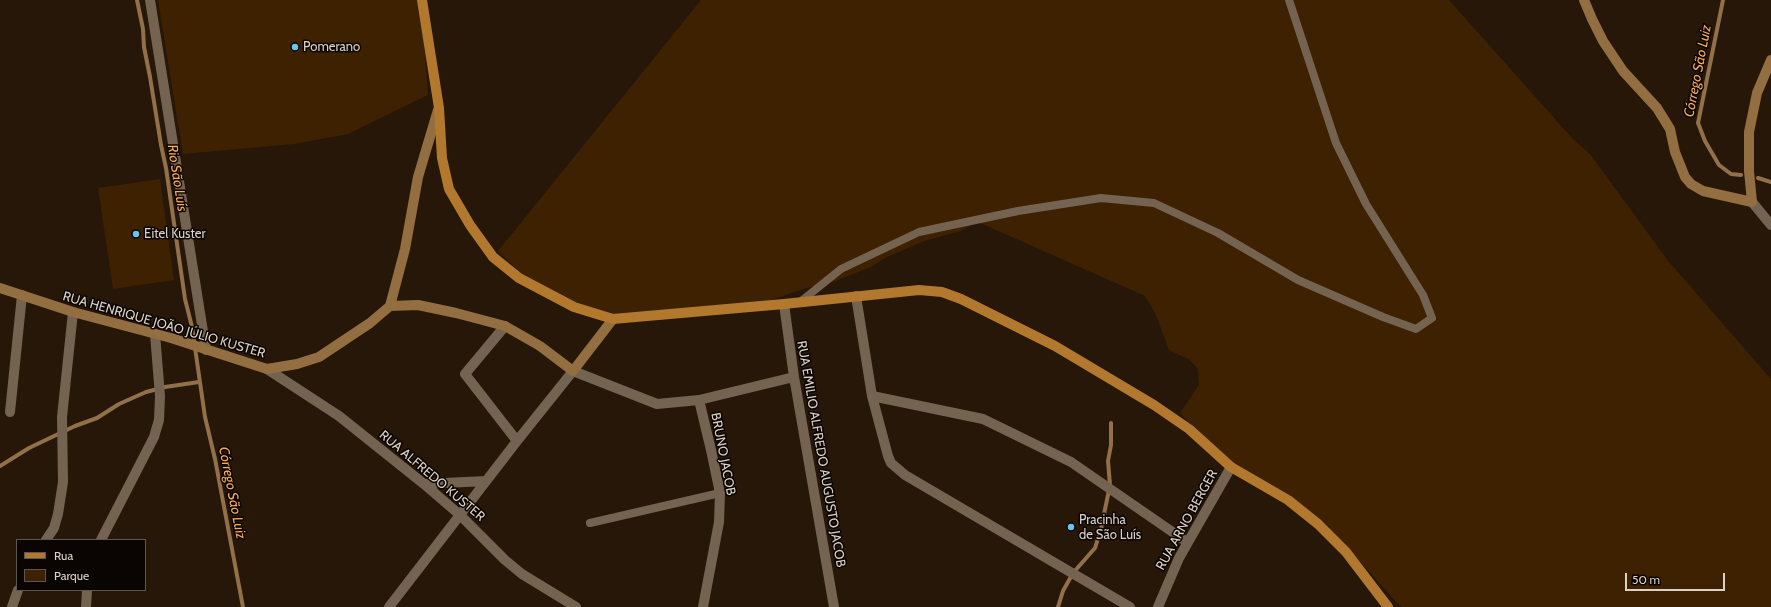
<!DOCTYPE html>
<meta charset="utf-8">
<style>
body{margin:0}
#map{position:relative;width:1771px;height:607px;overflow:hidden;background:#261708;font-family:Cabin,sans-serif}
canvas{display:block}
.legend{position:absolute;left:16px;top:539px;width:130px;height:52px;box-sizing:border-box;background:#0a0502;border:1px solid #5e5751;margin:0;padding:5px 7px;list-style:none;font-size:12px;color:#dbd1c7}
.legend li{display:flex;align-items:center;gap:8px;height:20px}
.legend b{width:20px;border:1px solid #5e5751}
.scale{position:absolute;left:1625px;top:573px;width:100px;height:18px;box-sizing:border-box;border:2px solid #dbd1c7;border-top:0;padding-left:5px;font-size:12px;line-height:14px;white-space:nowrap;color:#dbd1c7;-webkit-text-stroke:3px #0a0502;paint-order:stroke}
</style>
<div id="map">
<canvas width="1771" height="607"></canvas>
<ul class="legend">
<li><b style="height:5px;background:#b2792e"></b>Rua</li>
<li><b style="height:11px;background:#3e2100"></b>Parque</li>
</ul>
<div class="scale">50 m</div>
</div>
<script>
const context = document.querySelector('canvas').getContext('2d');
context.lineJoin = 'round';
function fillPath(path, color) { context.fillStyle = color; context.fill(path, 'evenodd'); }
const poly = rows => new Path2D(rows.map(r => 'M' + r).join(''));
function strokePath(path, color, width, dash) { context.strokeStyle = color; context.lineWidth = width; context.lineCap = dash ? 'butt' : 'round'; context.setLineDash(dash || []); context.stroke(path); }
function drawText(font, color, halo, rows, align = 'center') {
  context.font = font + ' Cabin,sans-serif'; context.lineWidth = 3; context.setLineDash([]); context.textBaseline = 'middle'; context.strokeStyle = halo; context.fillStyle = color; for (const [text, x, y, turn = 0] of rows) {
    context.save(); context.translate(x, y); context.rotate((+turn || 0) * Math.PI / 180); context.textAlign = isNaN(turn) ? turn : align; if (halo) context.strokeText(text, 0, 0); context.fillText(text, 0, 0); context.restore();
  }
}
fillPath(poly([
 [158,0,421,0,428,95,348,134,294,144,183,154],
 [701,0,1449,0,1572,138,1590,154,1669,262,1771,379,1771,607,1401,607,1326,524,1309,511,1233,466,1180,413,1199,385,1198,369,1190,360,1169,350,1156,315,1145,296,978,222,961,231,924,241,885,258,871,267,836,281,806,288,757,305,626,317,582,309,566,302,522,274,498,251],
 [160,179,174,280,113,289,98,188]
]), '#3e2100');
strokePath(poly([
 [137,0,143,29,144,47,150,77,161,145,166,168,185,299,192,327,205,417,215,459,243,607],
 [1723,0,1698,123,1705,141,1719,165,1731,174,1741,175],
 [1758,178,1771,182],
 [0,466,29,448,75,426,97,418,119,404,146,392,165,387,199,382],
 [1058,607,1063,591,1073,573,1095,548,1101,529,1110,485,1108,461,1111,445,1111,423]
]), '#927049', 4);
strokePath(poly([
 [800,302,841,269,919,232,1018,211,1101,198,1154,203,1218,233,1298,280,1383,317,1416,329,1432,318,1423,295,1366,204,1336,143,1289,0],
 [590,523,720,493]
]), '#756351', 8);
strokePath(poly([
 [150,0,206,350],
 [1752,202,1771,225],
 [856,296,872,396,888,456,891,463,905,475,1130,607],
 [784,304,794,377,834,607],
 [505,326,465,374,517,441],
 [267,369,339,416,424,484,460,515,505,560,522,574,576,607],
 [872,396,983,419,1071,462,1187,542],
 [699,400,711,450,720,493,719,522,703,607],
 [10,412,22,295],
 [424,484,486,481],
 [46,540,54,528,58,514,63,482,62,417,73,312],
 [101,540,154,437,159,420,160,396,155,334],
 [12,607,18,590],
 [86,607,87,590],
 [389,607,517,441,573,371,657,404,699,400,794,377],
 [1158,607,1179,558,1231,467]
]), '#756351', 10);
strokePath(poly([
 [1584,0,1592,19,1603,41,1623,71,1657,108,1670,129,1675,152,1685,177,1691,184,1703,191,1752,202,1749,171,1749,132,1757,93,1771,60],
 [0,288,73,312,171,338,267,369,297,364,319,357,370,323,390,306,405,249,418,177,438,110],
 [390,306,418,305,456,313,505,326,540,346,573,371,613,319]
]), '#936e40', 10);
strokePath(poly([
 [422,0,439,108,442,158,449,189,470,225,493,257,519,278,574,307,613,319,784,304,919,290,942,292,961,299,1055,346,1154,405,1189,429,1231,467,1288,500,1318,524,1346,552,1388,607]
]), '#b2792e', 10);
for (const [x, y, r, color] of [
 [295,47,4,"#68c4f0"],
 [136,234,4,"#68c4f0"],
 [1071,527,4,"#68c4f0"]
]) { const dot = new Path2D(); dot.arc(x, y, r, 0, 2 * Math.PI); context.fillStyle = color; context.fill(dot); strokePath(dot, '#0a0502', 1.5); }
drawText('13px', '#dbd1c7', '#0a0502', [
 ["Pomerano",303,47],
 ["Eitel Kuster",144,234],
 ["Pracinha",1079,520],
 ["de São Luís",1079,535]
], 'left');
drawText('13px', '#dbd1c7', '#0a0502', [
 ["RUA HENRIQUE JOÃO JÚLIO KUSTER",164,325,16],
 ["BRUNO JACOB",723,454,79],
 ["RUA EMILIO ALFREDO AUGUSTO JACOB",821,454,80],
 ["RUA ALFREDO KUSTER",432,476,40],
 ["RUA ARNO BERGER",1187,520,-61]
]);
drawText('italic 14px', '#fcac54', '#0a0502', [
 ["Córrego São Luiz",1698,71,-79],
 ["Rio São Luís",177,178,81],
 ["Córrego São Luiz",232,493,79]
]);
</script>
